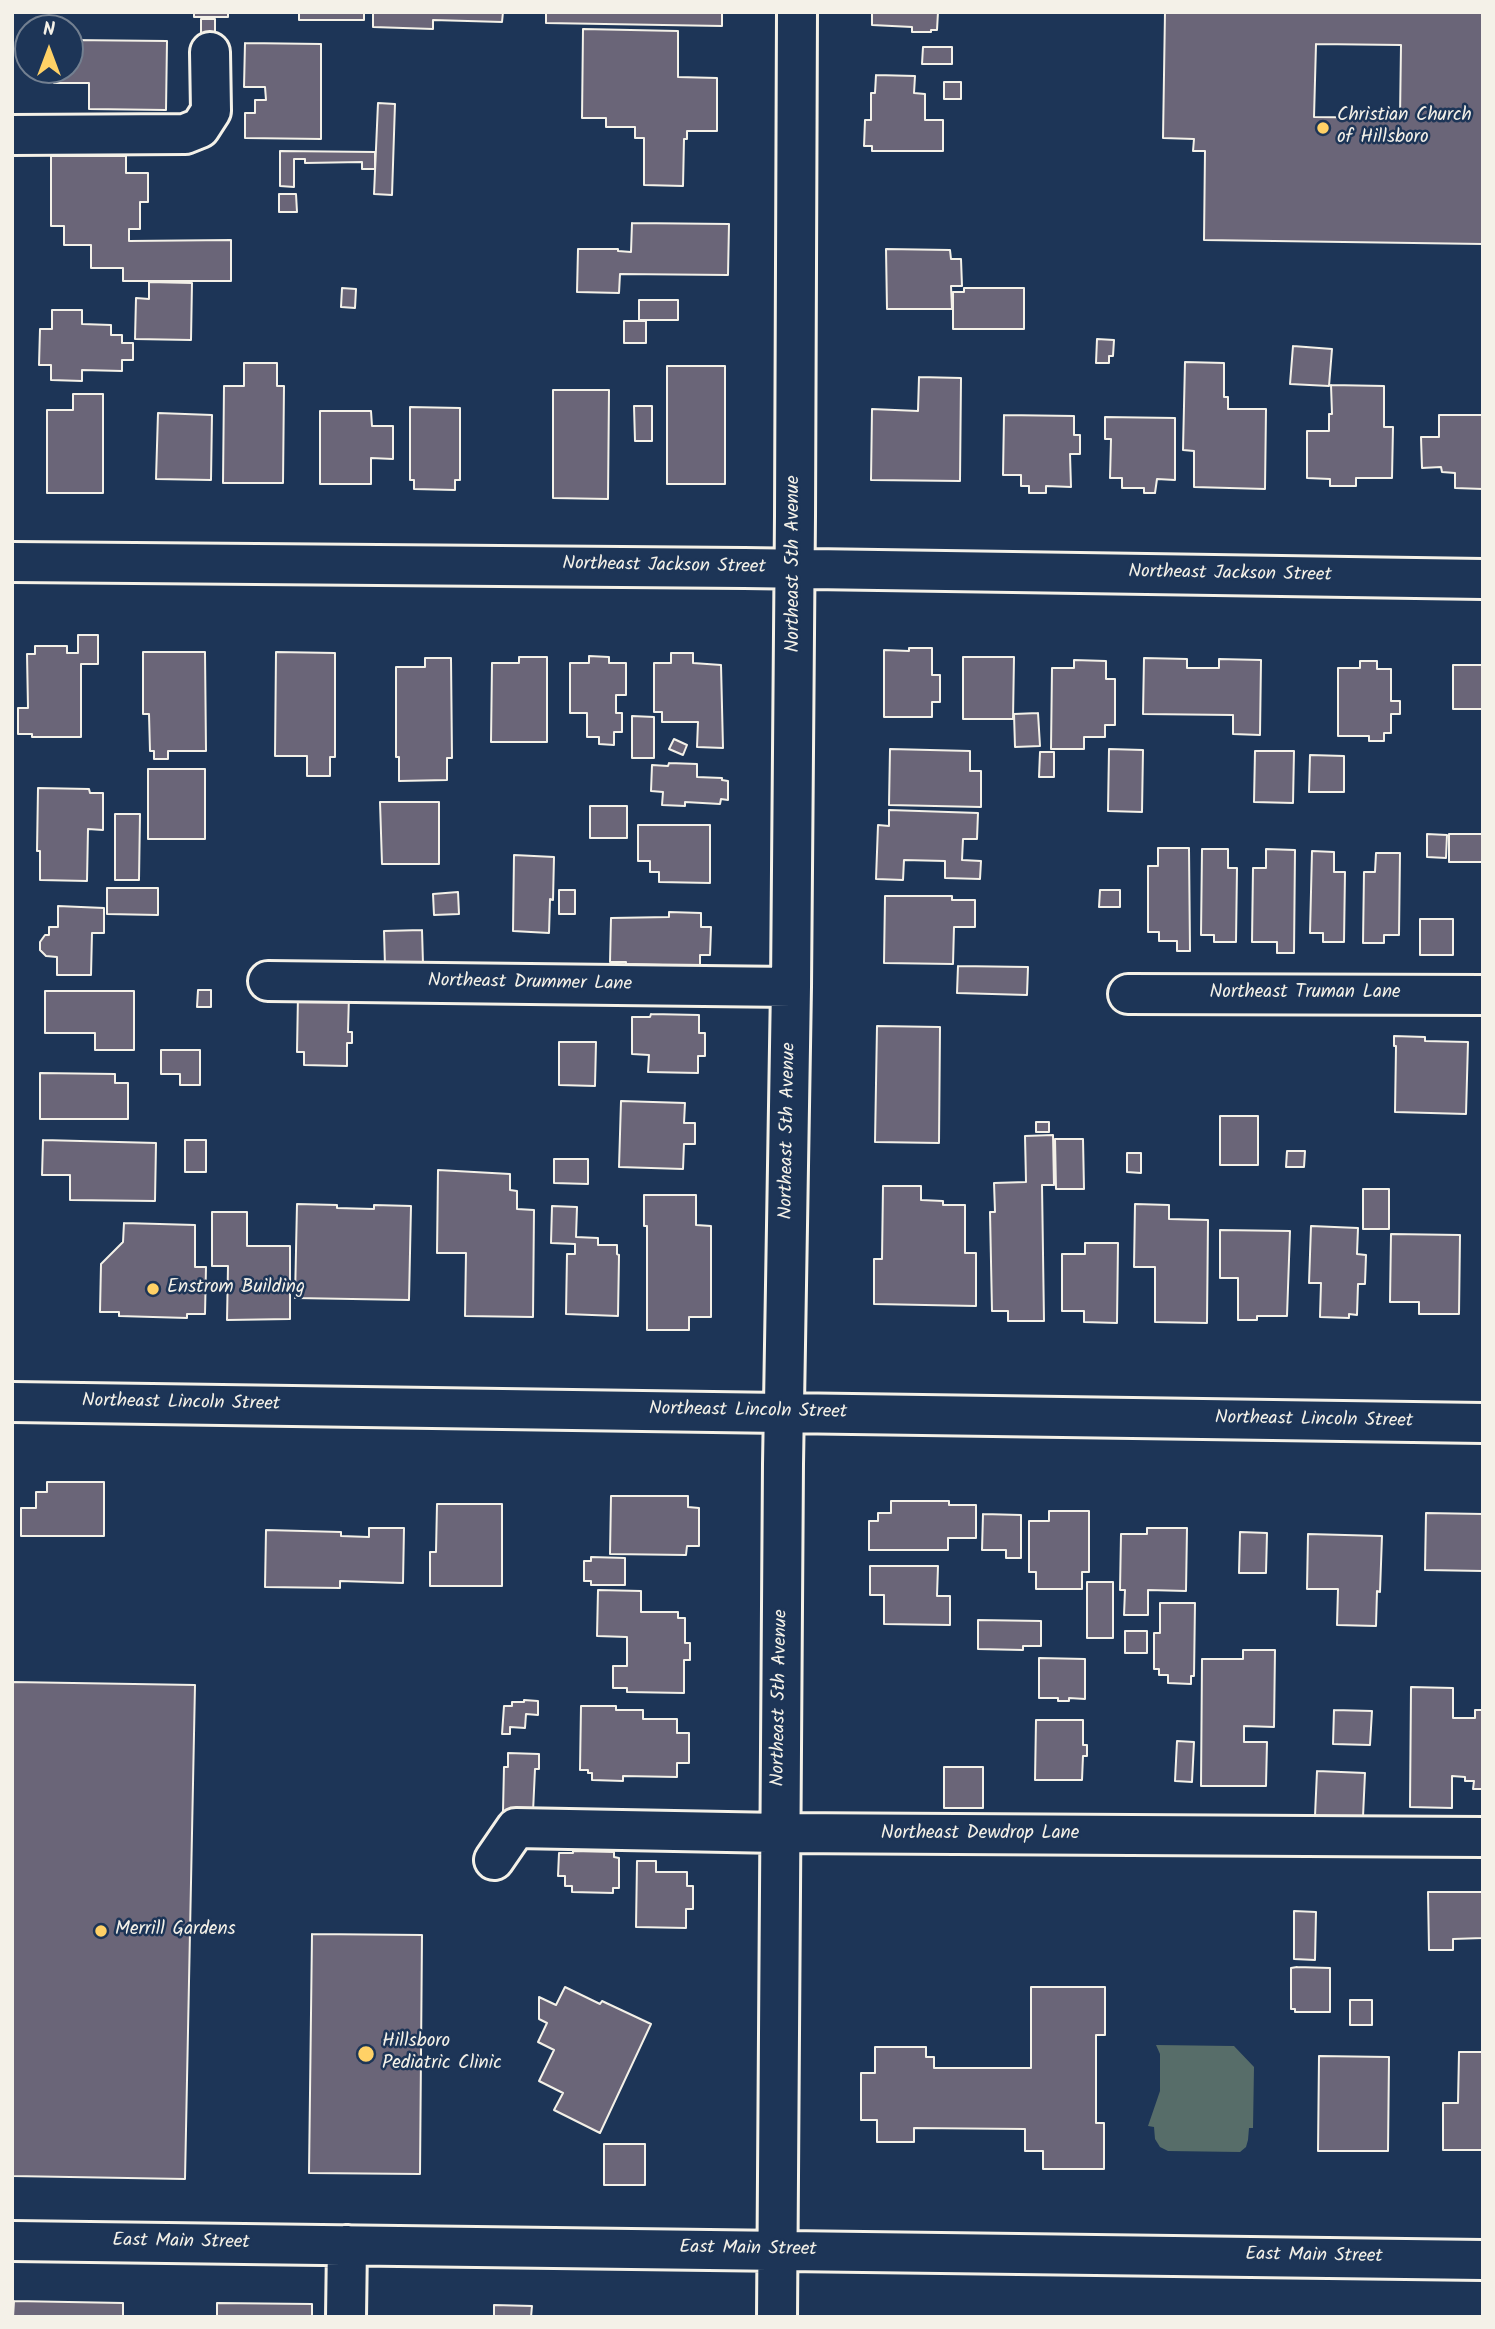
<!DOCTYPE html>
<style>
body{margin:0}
#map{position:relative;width:1495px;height:2329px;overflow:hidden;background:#1d3557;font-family:Kalam,sans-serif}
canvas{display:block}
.frame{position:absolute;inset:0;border:14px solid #f4f1e8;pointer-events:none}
.north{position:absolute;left:14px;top:14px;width:70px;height:70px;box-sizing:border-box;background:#1d3557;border:2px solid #738091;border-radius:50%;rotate:0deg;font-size:19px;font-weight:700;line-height:28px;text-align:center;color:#f4f1e8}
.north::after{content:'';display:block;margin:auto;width:24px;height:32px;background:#ffd166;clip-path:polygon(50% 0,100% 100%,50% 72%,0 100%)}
</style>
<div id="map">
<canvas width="1495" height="2329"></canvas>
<div class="frame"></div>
<div class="north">N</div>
</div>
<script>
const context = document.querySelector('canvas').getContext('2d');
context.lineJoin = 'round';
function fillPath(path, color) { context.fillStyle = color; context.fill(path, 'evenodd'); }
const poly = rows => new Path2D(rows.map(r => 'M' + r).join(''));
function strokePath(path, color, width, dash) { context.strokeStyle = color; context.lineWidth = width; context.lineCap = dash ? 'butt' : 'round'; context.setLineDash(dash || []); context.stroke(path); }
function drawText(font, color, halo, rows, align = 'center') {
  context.font = font + ' Kalam,sans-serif'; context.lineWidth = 5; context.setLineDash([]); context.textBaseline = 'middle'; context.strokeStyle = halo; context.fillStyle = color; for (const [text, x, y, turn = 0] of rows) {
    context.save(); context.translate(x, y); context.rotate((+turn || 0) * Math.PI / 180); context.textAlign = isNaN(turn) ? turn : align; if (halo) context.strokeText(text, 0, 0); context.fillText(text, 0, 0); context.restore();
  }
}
fillPath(poly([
 [1156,2045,1234,2046,1254,2067,1253,2128,1249,2128,1248,2140,1246,2147,1240,2152,1168,2151,1160,2147,1155,2139,1154,2127,1148,2126,1160,2091,1160,2054]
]), '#576d69');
const building = poly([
 [194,12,228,12,228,17,194,17,194,12],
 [299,12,364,12,364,20,299,20,299,12],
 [373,12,503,12,502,22,433,20,433,29,373,27,373,12],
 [546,12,722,12,722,26,546,23,546,12],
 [872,12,938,12,937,30,931,30,931,32,912,32,912,27,872,25,872,12],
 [1165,12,1483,12,1483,244,1204,240,1205,151,1193,151,1194,139,1163,138,1165,12],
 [1316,44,1401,45,1400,118,1314,117,1316,44],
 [201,19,215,19,215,34,201,34,201,19],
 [583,29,678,31,678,77,717,78,717,131,687,131,687,139,684,139,683,186,644,185,644,138,635,138,635,127,606,127,606,118,582,118,583,29],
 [70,40,167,41,166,110,89,109,89,83,54,83,54,70,70,70,70,40],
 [245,43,321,44,321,139,245,138,245,113,255,113,255,100,266,100,265,87,244,87,245,43],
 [923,47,952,47,952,64,922,64,923,47],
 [876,75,915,76,914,93,925,94,925,120,943,120,943,151,872,151,872,146,864,146,865,120,871,120,871,93,875,93,876,75],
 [944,82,961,82,961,99,944,99,944,82],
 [378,103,395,104,392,195,374,194,378,103],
 [280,151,375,152,375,169,362,169,362,162,305,163,305,159,294,159,294,187,280,186,280,151],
 [51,156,126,156,126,173,148,173,148,202,140,202,140,229,129,229,129,241,231,240,231,281,123,281,123,268,91,268,91,245,64,245,64,226,51,226,51,156],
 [279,194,296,194,297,212,279,212,279,194],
 [632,223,729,224,728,275,620,274,619,293,577,292,578,249,618,249,618,251,631,252,632,223],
 [886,249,950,250,951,259,961,259,962,286,951,286,952,309,887,309,886,249],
 [149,282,192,283,191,340,135,339,136,298,149,299,149,282],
 [342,288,356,289,355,308,341,307,342,288],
 [964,288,1024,288,1024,329,953,329,953,292,964,292,964,288],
 [639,300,678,300,678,320,639,320,639,300],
 [52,310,82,310,82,324,111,325,111,335,122,335,122,343,133,343,133,360,122,360,122,371,82,370,82,381,51,380,51,365,39,365,40,329,52,329,52,310],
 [624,321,646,321,646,343,624,343,624,321],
 [1097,339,1114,340,1113,356,1109,356,1109,363,1096,363,1097,339],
 [1293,346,1332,349,1329,386,1290,384,1293,346],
 [1185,362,1224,363,1224,397,1228,397,1228,409,1266,409,1265,489,1194,487,1194,451,1183,450,1185,362],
 [244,363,277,363,277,386,284,386,283,483,223,483,224,386,244,386,244,363],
 [667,366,725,366,725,484,667,484,667,366],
 [919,377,961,378,960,481,871,480,872,409,918,411,919,377],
 [1331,385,1384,386,1384,427,1393,427,1392,478,1356,478,1356,486,1330,486,1330,479,1307,478,1307,431,1329,431,1329,414,1332,414,1331,385],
 [553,390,609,390,608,499,553,498,553,390],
 [73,394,103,394,103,493,47,493,47,410,73,410,73,394],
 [634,406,652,406,652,441,635,441,634,406],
 [410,407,460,408,460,480,455,480,455,490,414,489,414,480,410,480,410,407],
 [320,411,371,411,372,426,393,426,393,459,371,458,371,484,320,484,320,411],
 [158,413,212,415,211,480,156,479,158,413],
 [1004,415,1074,416,1074,435,1080,435,1080,454,1070,454,1071,487,1046,486,1046,493,1029,493,1029,486,1021,486,1021,475,1003,475,1004,415],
 [1439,415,1483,415,1483,489,1455,488,1455,473,1442,472,1441,467,1422,468,1421,437,1439,437,1439,415],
 [1105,417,1175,418,1175,480,1157,479,1155,493,1144,493,1144,488,1122,488,1122,478,1110,478,1111,439,1105,439,1105,417],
 [78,635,98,635,98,664,81,664,81,737,32,737,32,734,18,734,18,708,28,708,27,654,35,654,35,646,67,646,67,653,78,653,78,635],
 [909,648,932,648,932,675,940,675,940,702,932,702,932,717,884,717,884,650,909,651,909,648],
 [143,652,205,652,206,751,168,751,168,759,154,759,154,751,150,751,149,714,143,714,143,652],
 [276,652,335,653,335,757,330,757,330,776,307,776,307,756,275,756,276,652],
 [671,653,693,653,693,663,721,665,723,748,697,747,698,722,662,722,662,712,654,712,654,663,671,663,671,653],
 [589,656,609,657,609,663,626,663,626,695,616,695,616,713,622,713,622,732,614,732,614,745,599,744,599,737,587,737,587,713,570,713,570,663,589,663,589,656],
 [519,657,547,657,547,742,491,742,492,663,519,663,519,657],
 [963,657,1014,657,1013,719,963,719,963,657],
 [425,658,451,658,452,758,447,758,447,780,399,781,399,757,396,757,396,667,425,667,425,658],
 [1144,658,1187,659,1187,668,1219,668,1219,659,1261,660,1260,735,1233,734,1233,715,1143,714,1144,658],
 [1074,660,1106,661,1106,679,1115,679,1115,725,1105,725,1105,737,1084,737,1084,749,1051,749,1052,668,1074,668,1074,660],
 [1360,661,1377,661,1377,669,1391,669,1391,701,1400,701,1400,714,1391,714,1391,733,1384,733,1384,741,1369,741,1369,736,1338,736,1338,668,1360,668,1360,661],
 [1453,665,1483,665,1483,709,1453,709,1453,665],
 [1038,713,1040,746,1015,747,1014,714,1038,713],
 [632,716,654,717,654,758,632,758,632,716],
 [674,739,687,745,683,755,669,749,674,739],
 [890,749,970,751,970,771,981,771,981,807,889,805,890,749],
 [1109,749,1143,750,1142,812,1108,811,1109,749],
 [1255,751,1294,751,1293,803,1254,802,1255,751],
 [1040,752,1054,752,1054,777,1039,777,1040,752],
 [1310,755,1344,756,1344,792,1309,792,1310,755],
 [669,763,697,764,697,777,722,778,722,780,728,781,728,800,721,799,720,804,685,802,685,806,662,805,663,792,651,791,652,765,668,766,669,763],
 [148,769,205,769,205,839,148,839,148,769],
 [38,788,89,789,90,793,103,793,103,830,88,829,87,881,40,880,40,851,37,851,38,788],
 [380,802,439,802,439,864,382,864,380,802],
 [590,806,627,806,627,838,590,838,590,806],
 [889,810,978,813,977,839,963,839,962,860,981,861,980,879,945,878,945,861,904,860,903,880,876,879,878,825,889,826,889,810],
 [115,814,140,814,139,880,115,880,115,814],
 [638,825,710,825,710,883,659,882,659,872,650,872,650,861,638,861,638,825],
 [1427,834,1447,835,1446,858,1427,857,1427,834],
 [1449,834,1483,834,1483,862,1449,862,1449,834],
 [1158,848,1189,848,1190,951,1177,951,1177,941,1159,941,1159,932,1148,932,1148,866,1158,866,1158,848],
 [1202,849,1228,849,1228,868,1237,868,1236,942,1214,942,1214,935,1201,935,1202,849],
 [1266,849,1295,850,1294,953,1277,953,1277,942,1252,942,1253,868,1266,868,1266,849],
 [1312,851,1334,852,1334,872,1345,872,1344,942,1323,942,1323,933,1310,933,1312,851],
 [1376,853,1400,853,1399,935,1384,935,1384,943,1363,943,1364,872,1375,872,1376,853],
 [514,855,554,857,553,900,550,899,549,933,513,931,514,855],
 [107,888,158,888,158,915,107,914,107,888],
 [559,890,575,890,575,914,559,914,559,890],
 [1100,890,1120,890,1120,907,1099,907,1100,890],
 [458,892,459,914,434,915,433,894,458,892],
 [885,896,952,896,952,900,975,900,975,927,954,927,953,964,884,963,885,896],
 [58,906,104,908,104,933,92,933,91,975,57,975,57,957,46,956,40,950,40,942,45,935,49,935,49,927,58,927,58,906],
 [669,912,701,913,701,927,711,927,710,955,700,955,700,966,626,964,626,962,610,962,611,918,669,917,669,912],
 [1420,919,1453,919,1453,955,1420,955,1420,919],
 [422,930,423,964,385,966,384,931,422,930],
 [958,966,1028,967,1027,995,957,993,958,966],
 [198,990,211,990,211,1007,197,1007,198,990],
 [45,991,134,991,134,1050,95,1050,95,1033,45,1033,45,991],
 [298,994,349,995,348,1032,352,1032,352,1043,347,1043,347,1066,304,1065,304,1052,297,1052,298,994],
 [651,1014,699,1015,699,1033,705,1033,705,1056,698,1056,698,1073,648,1072,649,1055,632,1054,632,1017,650,1017,651,1014],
 [877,1026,940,1027,939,1143,875,1142,877,1026],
 [1394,1036,1425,1037,1425,1041,1468,1042,1466,1114,1395,1112,1396,1046,1394,1046,1394,1036],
 [559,1042,596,1042,595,1086,559,1085,559,1042],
 [161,1050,200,1050,200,1085,180,1085,180,1074,161,1074,161,1050],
 [40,1073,115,1074,115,1083,128,1083,128,1119,40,1119,40,1073],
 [621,1101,685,1103,684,1123,695,1123,695,1144,684,1144,683,1169,619,1167,621,1101],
 [1220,1116,1258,1116,1258,1165,1220,1165,1220,1116],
 [1036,1122,1049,1122,1049,1132,1036,1132,1036,1122],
 [1053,1135,1054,1185,1042,1185,1044,1321,1008,1321,1008,1311,992,1311,990,1212,995,1212,994,1183,1026,1182,1025,1136,1053,1135],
 [1055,1139,1083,1139,1084,1189,1056,1189,1055,1139],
 [43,1140,156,1143,155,1201,70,1200,70,1175,42,1175,43,1140],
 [185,1140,206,1140,206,1172,185,1172,185,1140],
 [1287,1151,1305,1151,1304,1167,1286,1167,1287,1151],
 [1127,1153,1141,1153,1141,1173,1127,1172,1127,1153],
 [554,1159,588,1159,588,1184,554,1183,554,1159],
 [438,1170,510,1174,510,1190,517,1191,517,1209,534,1210,533,1317,465,1316,466,1253,437,1253,438,1170],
 [883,1186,921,1186,921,1200,943,1201,943,1205,965,1205,965,1253,976,1253,976,1306,874,1304,874,1259,882,1259,883,1186],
 [1363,1189,1389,1189,1389,1229,1363,1229,1363,1189],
 [644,1195,696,1195,696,1225,711,1226,711,1317,689,1317,689,1330,647,1330,647,1226,644,1226,644,1195],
 [297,1204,337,1205,337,1208,374,1209,374,1205,411,1206,409,1300,295,1298,297,1204],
 [1135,1204,1169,1205,1169,1219,1208,1220,1207,1323,1155,1322,1155,1267,1134,1267,1135,1204],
 [552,1206,577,1207,576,1237,598,1238,598,1245,617,1245,617,1254,619,1255,618,1316,566,1314,567,1254,575,1254,575,1244,551,1243,552,1206],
 [212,1212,247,1212,247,1246,290,1246,290,1319,227,1320,228,1266,212,1266,212,1212],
 [124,1223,195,1225,195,1267,206,1267,205,1314,187,1314,187,1318,119,1316,119,1312,100,1312,101,1264,123,1242,124,1223],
 [1311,1226,1358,1228,1357,1254,1366,1255,1365,1284,1358,1284,1357,1315,1349,1314,1349,1318,1320,1317,1321,1283,1309,1283,1311,1226],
 [1220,1230,1290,1231,1287,1316,1257,1316,1257,1320,1238,1320,1238,1278,1220,1278,1220,1230],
 [1391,1234,1460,1235,1459,1314,1419,1314,1419,1302,1390,1302,1391,1234],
 [1085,1243,1118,1243,1117,1323,1084,1322,1084,1311,1062,1311,1062,1254,1085,1254,1085,1243],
 [47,1482,104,1482,104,1536,21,1536,21,1508,36,1508,36,1492,47,1492,47,1482],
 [611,1496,688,1496,688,1507,699,1508,699,1546,687,1546,686,1555,610,1554,611,1496],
 [891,1501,949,1501,949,1505,976,1505,976,1538,948,1538,948,1550,869,1550,869,1521,878,1521,878,1513,891,1513,891,1501],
 [437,1504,502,1504,502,1586,430,1586,430,1552,436,1552,437,1504],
 [1049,1511,1089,1511,1089,1572,1082,1572,1082,1589,1036,1589,1036,1572,1029,1572,1029,1521,1049,1521,1049,1511],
 [1426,1513,1483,1514,1483,1571,1425,1570,1426,1513],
 [983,1514,1021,1515,1021,1558,1006,1558,1006,1550,982,1550,983,1514],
 [369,1528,404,1528,403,1583,340,1581,340,1588,265,1587,266,1530,341,1532,341,1536,369,1537,369,1528],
 [1147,1528,1187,1528,1186,1591,1148,1590,1148,1615,1124,1615,1125,1590,1120,1590,1121,1534,1147,1534,1147,1528],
 [1240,1532,1267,1533,1266,1573,1239,1573,1240,1532],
 [1308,1534,1382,1536,1380,1592,1377,1591,1376,1626,1337,1625,1338,1589,1307,1589,1308,1534],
 [591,1557,625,1558,625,1585,591,1585,591,1581,584,1581,584,1561,591,1561,591,1557],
 [870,1566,938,1566,937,1596,950,1596,950,1625,884,1624,884,1595,870,1595,870,1566],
 [1087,1582,1113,1582,1113,1638,1087,1638,1087,1582],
 [598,1590,641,1591,641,1612,678,1612,678,1618,685,1618,685,1643,690,1643,690,1660,684,1660,684,1693,627,1692,627,1688,613,1688,613,1666,627,1666,627,1637,597,1636,598,1590],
 [1160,1603,1195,1603,1194,1676,1191,1676,1191,1684,1168,1683,1168,1675,1159,1675,1159,1669,1154,1669,1154,1633,1160,1633,1160,1603],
 [978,1620,1041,1621,1041,1646,1023,1646,1023,1650,978,1649,978,1620],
 [1125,1631,1147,1631,1147,1653,1125,1653,1125,1631],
 [1243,1650,1275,1650,1274,1727,1244,1726,1244,1742,1267,1742,1266,1786,1201,1786,1202,1659,1243,1659,1243,1650],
 [1039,1658,1085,1659,1085,1699,1069,1698,1069,1701,1058,1701,1058,1698,1039,1698,1039,1658],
 [12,1682,195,1685,185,2179,12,2176,12,1682],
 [1411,1687,1453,1688,1453,1718,1475,1718,1475,1710,1483,1710,1483,1789,1473,1789,1474,1781,1465,1781,1465,1777,1452,1776,1452,1808,1410,1807,1411,1687],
 [524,1700,538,1701,538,1715,526,1714,525,1728,510,1727,510,1734,502,1734,504,1706,512,1706,512,1702,524,1702,524,1700],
 [581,1706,616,1706,616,1710,643,1710,643,1719,677,1719,677,1733,689,1733,689,1763,677,1763,677,1777,623,1776,623,1781,592,1780,592,1773,588,1773,588,1770,580,1770,581,1706],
 [1334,1710,1372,1711,1370,1745,1333,1744,1334,1710],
 [1036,1720,1083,1720,1083,1745,1087,1745,1087,1756,1083,1756,1082,1780,1035,1780,1036,1720],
 [1177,1741,1194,1742,1192,1782,1175,1781,1177,1741],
 [508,1753,539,1754,539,1769,535,1769,533,1812,503,1811,504,1767,508,1767,508,1753],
 [944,1767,983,1767,983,1808,944,1808,944,1767],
 [1317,1771,1365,1773,1363,1817,1315,1816,1317,1771],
 [573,1851,614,1852,614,1857,619,1858,619,1888,613,1888,613,1893,572,1892,572,1886,565,1886,565,1876,558,1876,559,1853,573,1853,573,1851],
 [637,1861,656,1861,656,1872,687,1872,687,1886,693,1886,693,1909,686,1909,686,1928,636,1927,637,1861],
 [1428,1892,1483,1892,1483,1938,1453,1939,1453,1950,1429,1950,1428,1892],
 [1294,1911,1316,1912,1315,1960,1294,1959,1294,1911],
 [312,1934,422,1935,420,2174,309,2173,312,1934],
 [1297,1967,1330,1968,1330,2012,1295,2012,1295,2009,1291,2009,1291,1968,1297,1967],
 [565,1987,600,2004,602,2001,651,2024,600,2133,554,2110,563,2093,539,2081,554,2050,538,2042,547,2023,539,2019,539,1997,556,2005,565,1987],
 [1031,1987,1105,1987,1105,2035,1096,2035,1096,2123,1104,2123,1104,2169,1043,2169,1043,2151,1025,2151,1025,2129,914,2128,914,2142,877,2142,877,2120,861,2120,861,2073,875,2073,875,2047,926,2047,926,2057,934,2057,934,2068,1031,2068,1031,1987],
 [1350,2000,1372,2000,1372,2025,1350,2025,1350,2000],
 [1459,2052,1483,2052,1483,2150,1443,2150,1443,2103,1458,2103,1459,2052],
 [1319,2056,1389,2057,1388,2151,1318,2151,1319,2056],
 [604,2144,645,2144,645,2185,604,2185,604,2144],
 [14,2301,123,2303,123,2317,13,2317,14,2301],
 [217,2303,312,2304,312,2317,217,2317,217,2303],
 [494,2305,532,2306,531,2317,494,2317,494,2305]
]);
fillPath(building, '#6a6578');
strokePath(building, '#f4f1e8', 2);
const minor = poly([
 [12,135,185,134,200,128,211,111,210,52],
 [12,562,744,568,1483,579],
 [268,981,791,987],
 [1128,994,1483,995],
 [12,1402,1483,1423],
 [494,1860,516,1828,780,1833,1483,1837],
 [12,2241,1483,2260],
 [346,2317,347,2245],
 [777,2317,783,1464,791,987,795,516,797,12]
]);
strokePath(minor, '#f4f1e8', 44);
strokePath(minor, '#1d3557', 38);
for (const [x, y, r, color] of [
 [1323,128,7,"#ffd166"],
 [153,1289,7,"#ffd166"],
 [101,1931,7,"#ffd166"],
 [366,2054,9,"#ffd166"]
]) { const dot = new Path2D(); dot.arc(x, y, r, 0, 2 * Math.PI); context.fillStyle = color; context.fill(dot); strokePath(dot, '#1d3557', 2.5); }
drawText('19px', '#f4f1e8', '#1d3557', [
 ["Christian Church",1337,117],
 ["of Hillsboro",1337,139],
 ["Enstrom Building",167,1289],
 ["Merrill Gardens",115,1931],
 ["Hillsboro",382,2043],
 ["Pediatric Clinic",382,2065]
], 'left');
drawText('19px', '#f4f1e8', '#1d3557', [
 ["Northeast 5th Avenue",795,564,-90],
 ["Northeast Jackson Street",664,567,1],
 ["Northeast Jackson Street",1230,575,1],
 ["Northeast Drummer Lane",530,984,1],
 ["Northeast Truman Lane",1305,994],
 ["Northeast 5th Avenue",789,1131,-89],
 ["Northeast Lincoln Street",181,1404,1],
 ["Northeast Lincoln Street",748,1412,1],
 ["Northeast Lincoln Street",1314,1421,1],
 ["Northeast 5th Avenue",781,1698,-89],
 ["Northeast Dewdrop Lane",980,1835],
 ["East Main Street",181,2243,1],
 ["East Main Street",748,2250,1],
 ["East Main Street",1314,2257,1]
]);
</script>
